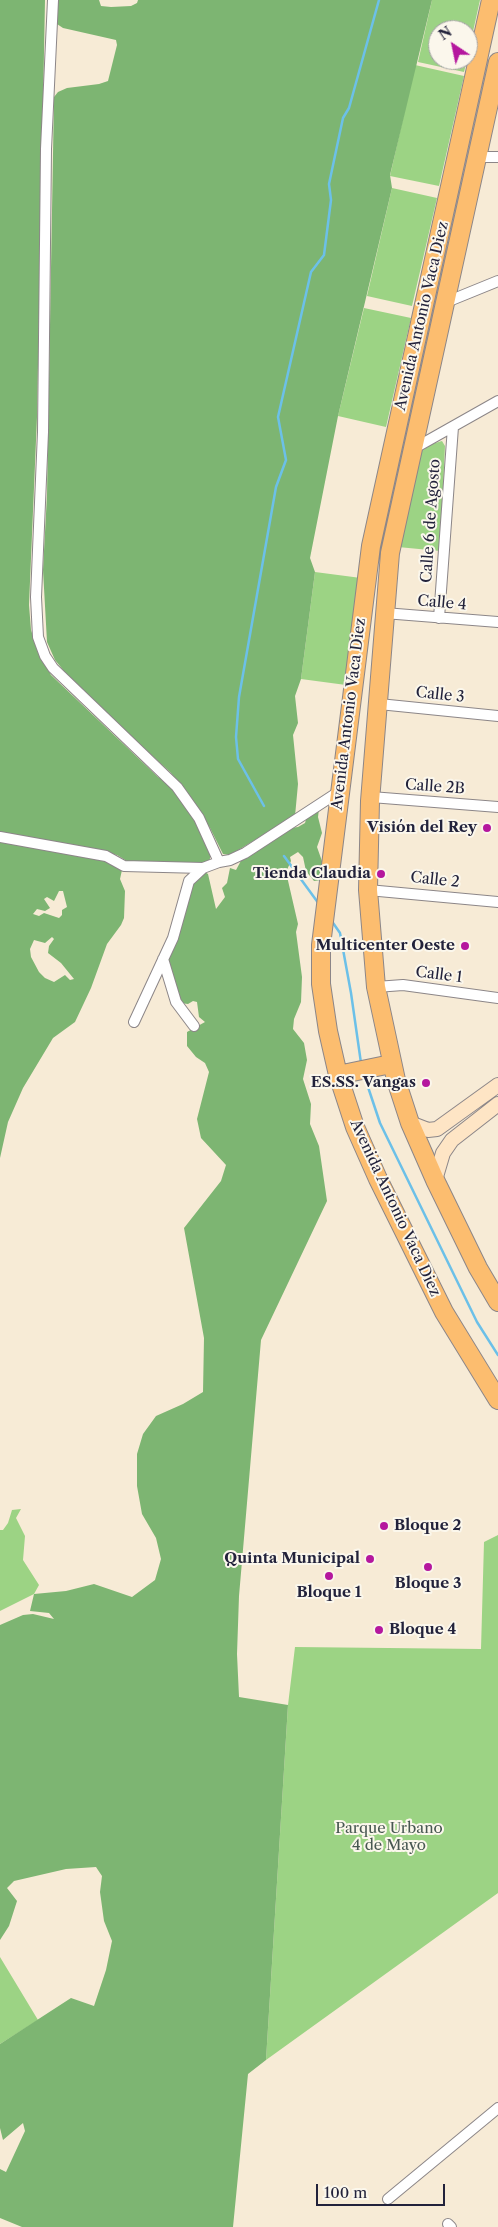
<!DOCTYPE html>
<meta charset="utf-8">
<style>
body{margin:0}
#map{position:relative;width:498px;height:2227px;overflow:hidden;background:#f7ebd6;font-family:"Libre Caslon Text",serif}
canvas{display:block}
.north{position:absolute;left:428px;top:20px;width:50px;height:50px;box-sizing:border-box;background:#fbf7ec;border:1px solid #a4a2a5;border-radius:50%;rotate:326deg;font-size:14px;font-weight:700;line-height:20px;text-align:center;color:#22223b}
.north::after{content:'';display:block;margin:auto;width:18px;height:22px;background:#b5179e;clip-path:polygon(50% 0,100% 100%,50% 72%,0 100%)}
.scale{position:absolute;left:316px;top:2184px;width:129px;height:22px;box-sizing:border-box;border:2px solid #22223b;border-top:0;padding-left:6px;font-size:15px;line-height:18px;white-space:nowrap;color:#22223b;-webkit-text-stroke:4px #fbf7ec;paint-order:stroke}
</style>
<div id="map">
<canvas width="498" height="2227"></canvas>
<div class="north">N</div>
<div class="scale">100 m</div>
</div>
<script>
const context = document.querySelector('canvas').getContext('2d');
context.lineJoin = 'round';
function fillPath(path, color) { context.fillStyle = color; context.fill(path, 'evenodd'); }
const poly = rows => new Path2D(rows.map(r => 'M' + r).join(''));
function strokePath(path, color, width, dash) { context.strokeStyle = color; context.lineWidth = width; context.lineCap = dash ? 'butt' : 'round'; context.setLineDash(dash || []); context.stroke(path); }
function drawText(font, color, halo, rows, align = 'center') {
  context.font = font + ' "Libre Caslon Text",serif'; context.lineWidth = 4; context.setLineDash([]); context.textBaseline = 'middle'; context.strokeStyle = halo; context.fillStyle = color; for (const [text, x, y, turn = 0] of rows) {
    context.save(); context.translate(x, y); context.rotate((+turn || 0) * Math.PI / 180); context.textAlign = isNaN(turn) ? turn : align; if (halo) context.strokeText(text, 0, 0); context.fillText(text, 0, 0); context.restore();
  }
}
fillPath(poly([
 [432,0,480,0,468,54,468,30,438,30,438,60,467,60,464,72,418,62],
 [415,65,464,76,439,186,390,176],
 [392,188,437,198,412,306,367,296],
 [364,308,411,318,386,427,338,416],
 [442,441,445,446,440,551,398,547,419,453,432,444],
 [315,572,361,578,346,685,301,679],
 [21,1509,16,1518,25,1536,23,1560,39,1585,34,1594,0,1611,0,1530,3,1530,8,1523,12,1510],
 [498,1535,498,1893,266,2060,288,1705,295,1647,481,1649,484,1542],
 [0,1957,38,2020,0,2044]
]), '#9cd384');
fillPath(poly([
 [0,0,45,0,37,417,29,605,31,630,38,652,51,675,158,777,168,783,197,823,211,852,209,864,130,863,117,855,0,835],
 [56,0,99,0,101,6,111,7,131,6,137,3,138,0,432,0,390,175,392,188,338,416,310,558,315,572,301,679,295,696,298,723,293,735,298,784,295,816,230,855,223,854,210,828,190,796,170,772,115,722,64,671,55,660,47,642,43,570,47,495,54,97,58,92,67,88,99,84,108,81,117,45,116,40,63,28,57,24],
 [319,809,318,817,322,833,317,847,323,864,321,880,314,881,306,871,303,857,298,852,290,857,291,861,286,872,298,924,296,932,302,977,301,1002,294,1019,293,1029,304,1043,307,1060,303,1079,311,1104,310,1124,319,1146,327,1201,261,1340,239,1596,237,1654,239,1697,288,1705,266,2060,248,2074,233,2227,22,2227,0,2218,0,2169,6,2172,25,2131,23,2123,3,2140,0,2128,0,2044,71,1998,94,2006,106,1970,112,1941,104,1921,100,1892,102,1876,96,1867,66,1869,14,1881,7,1888,17,1901,9,1926,0,1940,0,1625,23,1615,33,1614,54,1619,49,1613,30,1611,34,1594,66,1591,94,1584,132,1597,155,1580,161,1559,156,1538,142,1514,137,1486,137,1454,143,1434,156,1416,183,1404,203,1392,204,1338,184,1228,221,1181,226,1165,201,1138,197,1119,209,1072,205,1063,196,1057,187,1046,187,1032,205,1022,199,1017,197,1002,193,1001,188,1004,180,1003,167,961,193,884,205,872,208,874,216,909,225,897,222,888,227,883,230,868,236,870,243,857,291,828,298,827,305,823,307,816],
 [0,839,105,857,122,870,120,879,125,891,124,918,121,925,107,944,91,988,75,1022,53,1038,23,1088,8,1122,0,1158],
 [59,891,63,891,67,907,62,910,62,915,59,918,44,913,39,916,33,914,37,909,45,911,50,908,44,899,47,897,54,901],
 [52,937,54,939,49,946,48,953,61,963,74,979,70,980,65,975,54,982,45,978,39,972,31,957,30,949,34,940,45,943]
]), '#7db572');
strokePath(poly([
 [264,806,238,759,236,737,239,697,276,487,286,460,278,417,311,272,324,255,331,200,329,184,343,118,349,108,379,0],
 [284,856,319,904],
 [331,920,340,933,351,993,361,1063],
 [364,1075,380,1123,477,1322,498,1355]
]), '#6cc0e8', 2.5);
const street = poly([
 [53,0,46,149,43,432,36,597,38,637,45,656,53,668,177,787,199,818,219,862,203,868,189,881,173,938,134,1022],
 [476,157,498,157],
 [444,303,498,281],
 [413,449,498,401],
 [384,613,498,622],
 [439,618,453,427],
 [379,704,498,716],
 [371,797,498,807],
 [0,837,106,856,124,866,203,868],
 [219,862,230,860,245,853,340,791],
 [368,890,498,902],
 [163,959,176,1002,194,1026],
 [376,987,403,985,498,998],
 [388,2199,498,2108],
 [448,2224,451,2227]
]);
const secondary = poly([
 [410,1123,428,1130,437,1129,498,1085],
 [435,1180,443,1153,452,1140,498,1104]
]);
const highway = poly([
 [491,0,371,546,321,945,321,984,328,1031,338,1075,355,1127,378,1179,444,1312,498,1400],
 [498,62,390,553,370,801,368,890,376,987,396,1080,410,1123,435,1180,478,1268,498,1302],
 [338,1075,391,1064]
]);
strokePath(street, '#8c8688', 12);
strokePath(secondary, '#8c8688', 16);
strokePath(highway, '#8c8688', 20);
strokePath(street, '#fff', 10);
strokePath(secondary, '#fee5c5', 14);
strokePath(highway, '#fcbd6f', 18);
for (const [x, y, r, color] of [
 [487,828,5,"#b5179e"],
 [381,874,5,"#b5179e"],
 [465,946,5,"#b5179e"],
 [426,1083,5,"#b5179e"],
 [384,1526,5,"#b5179e"],
 [370,1559,5,"#b5179e"],
 [428,1567,5,"#b5179e"],
 [329,1576,5,"#b5179e"],
 [379,1630,5,"#b5179e"]
]) { const dot = new Path2D(); dot.arc(x, y, r, 0, 2 * Math.PI); context.fillStyle = color; context.fill(dot); strokePath(dot, '#fbf7ec', 2); }
drawText('15px', '#22223b', '#fbf7ec', [
 ["Avenida Antonio Vaca Diez",422,316,-77],
 ["Calle 6 de Agosto",431,521,-86],
 ["Calle 4",442,603,5],
 ["Calle 3",440,695,6],
 ["Avenida Antonio Vaca Diez",349,714,-83],
 ["Calle 2B",435,787,4],
 ["Calle 2",435,880,6],
 ["Calle 1",439,975,7],
 ["Avenida Antonio Vaca Diez",395,1208,65]
]);
drawText('bold 15px', '#22223b', '#fbf7ec', [
 ["Visión del Rey",477,828],
 ["Tienda Claudia",371,874],
 ["Multicenter Oeste",455,946],
 ["ES.SS. Vangas",416,1083],
 ["Bloque 2",394,1526,"left"],
 ["Quinta Municipal",360,1559],
 ["Bloque 3",428,1584,"center"],
 ["Bloque 1",329,1593,"center"],
 ["Bloque 4",389,1630,"left"]
], 'right');
drawText('15px', '#475751', '#fbf7ec', [
 ["Parque Urbano",389,1829],
 ["4 de Mayo",389,1846]
]);
</script>
